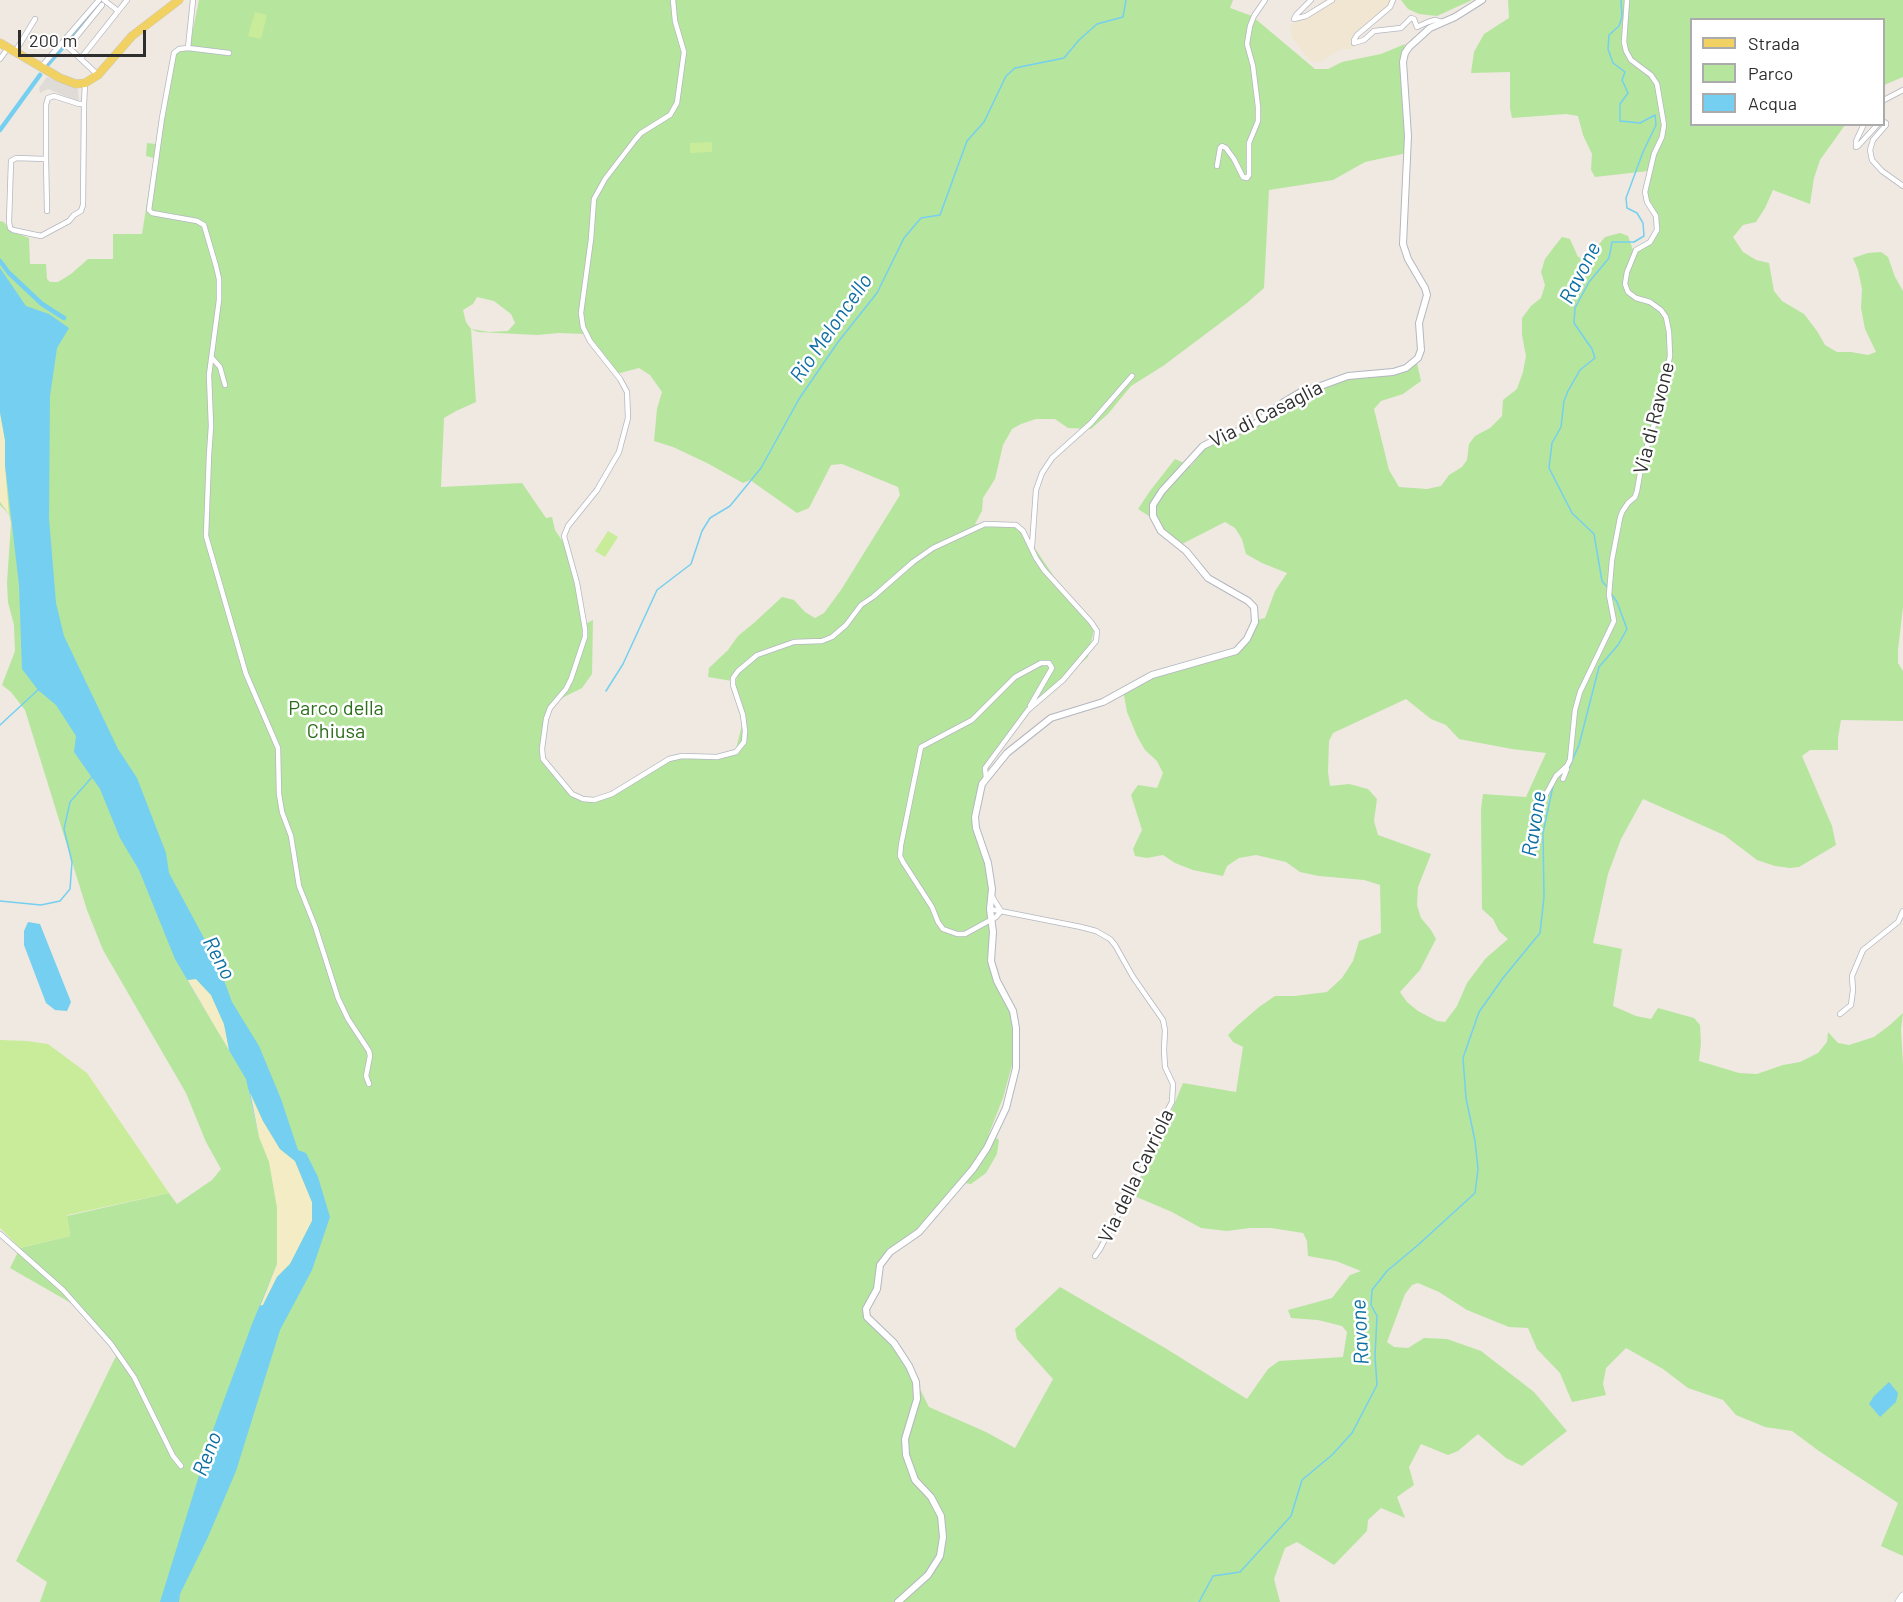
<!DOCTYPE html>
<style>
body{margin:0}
#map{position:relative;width:1903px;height:1602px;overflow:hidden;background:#efe9e1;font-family:Barlow,sans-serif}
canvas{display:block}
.legend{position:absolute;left:1690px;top:18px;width:195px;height:108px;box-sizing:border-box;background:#fff;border:2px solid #ababab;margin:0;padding:8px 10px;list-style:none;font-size:18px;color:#2e2e2e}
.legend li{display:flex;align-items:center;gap:12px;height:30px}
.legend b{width:30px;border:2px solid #ababab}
.scale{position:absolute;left:18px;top:30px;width:128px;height:27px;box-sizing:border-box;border:3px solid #2e2e2e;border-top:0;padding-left:8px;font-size:18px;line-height:21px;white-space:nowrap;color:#2e2e2e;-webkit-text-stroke:4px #fff;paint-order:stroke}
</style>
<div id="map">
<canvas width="1903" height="1602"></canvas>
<ul class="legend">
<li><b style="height:8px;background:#f2d163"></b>Strada</li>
<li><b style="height:16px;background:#b6e59e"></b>Parco</li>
<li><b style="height:16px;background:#75cff0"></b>Acqua</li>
</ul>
<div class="scale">200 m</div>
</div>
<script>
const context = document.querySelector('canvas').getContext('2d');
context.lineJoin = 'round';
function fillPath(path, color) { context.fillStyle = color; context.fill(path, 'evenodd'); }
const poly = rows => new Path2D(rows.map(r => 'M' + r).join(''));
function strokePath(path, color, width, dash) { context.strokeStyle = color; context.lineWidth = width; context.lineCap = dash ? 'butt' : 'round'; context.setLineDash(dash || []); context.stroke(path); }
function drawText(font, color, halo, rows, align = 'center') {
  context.font = font + ' Barlow,sans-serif'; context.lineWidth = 5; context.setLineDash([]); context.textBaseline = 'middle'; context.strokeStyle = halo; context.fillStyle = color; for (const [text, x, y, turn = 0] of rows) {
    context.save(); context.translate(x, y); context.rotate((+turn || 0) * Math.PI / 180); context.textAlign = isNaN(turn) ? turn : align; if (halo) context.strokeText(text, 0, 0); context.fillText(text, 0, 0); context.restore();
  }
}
fillPath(poly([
 [1325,0,1394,0,1358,30,1353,37,1353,49,1341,49,1320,62,1310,61,1293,39,1290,27,1300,17]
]), '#f0e6d1');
fillPath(poly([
 [199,0,1233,0,1230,8,1252,16,1315,69,1328,69,1342,62,1381,54,1405,44,1402,61,1407,153,1365,162,1333,180,1269,190,1264,288,1247,303,1163,366,1131,386,1108,414,1091,429,1068,428,1055,419,1036,419,1021,424,1012,429,1003,445,995,479,983,498,982,511,975,524,1012,523,1015,526,1022,526,1030,541,1061,587,1094,629,1088,657,1047,693,1003,742,984,777,974,832,986,850,996,973,1018,1016,1015,1054,1003,1098,988,1136,993,1135,999,1140,997,1154,986,1173,971,1184,959,1182,941,1209,882,1260,881,1278,864,1310,898,1346,929,1407,986,1432,1015,1448,1053,1379,1017,1339,1015,1329,1060,1287,1165,1348,1247,1399,1268,1369,1279,1361,1343,1357,1347,1332,1342,1326,1318,1320,1291,1318,1288,1310,1332,1298,1350,1275,1361,1271,1336,1261,1308,1256,1307,1241,1303,1233,1271,1228,1250,1228,1227,1231,1201,1228,1172,1212,1132,1195,1152,1158,1183,1083,1236,1092,1243,1047,1233,1042,1228,1035,1237,1026,1259,1007,1275,996,1295,996,1327,992,1342,978,1353,961,1359,941,1381,933,1380,885,1364,880,1319,876,1300,872,1286,862,1256,855,1239,858,1227,866,1223,876,1193,870,1175,863,1163,855,1147,858,1135,856,1133,849,1142,830,1131,795,1138,785,1157,788,1163,773,1157,761,1145,750,1137,736,1127,712,1123,690,1173,666,1226,653,1241,646,1253,621,1265,618,1275,591,1287,573,1262,563,1246,554,1242,539,1235,528,1225,522,1180,545,1160,531,1152,518,1138,509,1150,491,1175,459,1191,466,1208,444,1246,430,1278,407,1316,388,1369,370,1382,373,1403,370,1417,363,1421,381,1403,394,1381,401,1374,409,1389,470,1399,487,1427,489,1441,486,1449,475,1462,467,1467,460,1469,444,1475,436,1490,428,1502,416,1503,400,1517,389,1523,372,1526,356,1522,335,1522,318,1531,306,1541,298,1545,285,1541,272,1545,259,1554,247,1562,237,1570,239,1578,257,1587,259,1605,237,1620,233,1628,236,1633,250,1654,238,1658,230,1653,207,1646,195,1648,171,1595,177,1591,170,1592,154,1583,135,1578,116,1566,114,1512,118,1510,108,1510,72,1471,73,1474,52,1484,34,1509,18,1508,0,1903,0,1903,77,1884,85,1884,20,1692,20,1692,124,1845,125,1820,160,1814,178,1810,204,1773,190,1765,208,1756,222,1743,225,1733,237,1743,252,1756,260,1769,263,1774,291,1782,301,1804,314,1817,331,1825,345,1837,352,1851,352,1868,355,1876,352,1865,329,1861,308,1862,289,1858,270,1853,258,1868,253,1881,252,1888,257,1895,277,1903,291,1903,607,1898,650,1898,663,1903,671,1903,721,1841,720,1838,738,1838,750,1810,750,1802,756,1832,826,1836,845,1799,867,1790,868,1775,866,1757,860,1724,835,1643,799,1621,839,1608,874,1593,943,1622,949,1613,1006,1636,1016,1651,1019,1658,1008,1694,1018,1700,1025,1701,1043,1699,1061,1739,1073,1757,1074,1783,1065,1800,1062,1818,1053,1827,1042,1828,1032,1838,1043,1849,1045,1874,1037,1890,1025,1903,1013,1901,1029,1903,1066,1903,1556,1881,1546,1898,1503,1819,1451,1792,1431,1765,1427,1736,1415,1723,1400,1688,1388,1663,1369,1626,1348,1606,1368,1603,1384,1606,1395,1572,1402,1560,1373,1537,1349,1528,1328,1509,1327,1467,1310,1439,1292,1418,1283,1412,1285,1405,1294,1387,1342,1394,1347,1408,1348,1424,1338,1447,1339,1481,1351,1534,1392,1567,1431,1522,1466,1506,1458,1478,1434,1458,1451,1448,1455,1421,1444,1409,1467,1414,1485,1397,1497,1405,1518,1381,1508,1368,1520,1367,1531,1334,1565,1297,1542,1285,1548,1274,1579,1280,1602,40,1602,47,1582,16,1561,118,1352,71,1303,10,1268,20,1248,70,1236,67,1216,169,1193,177,1204,212,1180,221,1169,206,1142,186,1093,103,950,87,910,25,710,11,692,2,685,15,651,14,625,8,602,7,583,11,523,9,514,0,505,0,221,4,222,10,231,29,238,30,264,46,264,47,279,50,282,58,282,71,274,88,259,113,259,113,234,142,234,154,158,146,156,147,143,156,144,175,53,189,49],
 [477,297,494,301,511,314,515,323,508,331,489,332,471,329,466,322,463,310,473,304],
 [471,329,478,332,537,335,559,333,585,334,616,374,639,368,650,375,662,392,657,409,654,441,673,447,707,463,743,483,750,480,797,513,809,508,831,465,842,464,898,487,900,495,841,590,824,613,815,618,805,612,794,600,782,597,755,622,738,636,728,650,709,668,708,677,732,681,739,673,733,687,745,713,736,749,710,758,670,757,598,801,581,799,559,779,542,754,551,707,564,697,582,688,592,674,593,620,583,625,579,597,567,554,563,542,555,530,552,517,546,518,522,483,441,487,444,418,456,411,476,402],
 [1406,699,1431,719,1446,725,1459,739,1512,749,1546,753,1526,797,1483,794,1481,809,1482,909,1493,919,1499,931,1508,939,1486,958,1467,983,1457,1006,1445,1022,1437,1021,1418,1011,1407,1002,1400,992,1420,970,1436,939,1431,930,1421,918,1417,905,1418,887,1431,854,1378,835,1374,821,1377,799,1368,789,1349,784,1330,786,1328,772,1329,741,1333,733],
 [1401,0,1472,0,1437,16,1419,14,1408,9]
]), '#b6e59e');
fillPath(poly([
 [0,413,5,440,5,465,9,514,0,502],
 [196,979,211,995,224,1024,230,1052,187,980],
 [248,1089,263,1121,280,1149,295,1161,312,1202,313,1212,312,1221,290,1264,277,1277,263,1305,260,1306,277,1264,277,1208,269,1162,259,1137]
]), '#f3ecc5');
fillPath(poly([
 [255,12,267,15,261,39,248,36],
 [712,142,712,152,690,153,690,143],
 [608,531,618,537,605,557,595,551],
 [0,1040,27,1041,48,1044,87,1073,169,1193,67,1215,70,1236,20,1248,0,1228]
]), '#c9ec9a');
fillPath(poly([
 [47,77,78,89,79,102,48,89,40,93,39,88]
]), '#dfdcd8');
fillPath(poly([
 [0,268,26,306,49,314,69,328,57,348,50,396,49,518,56,603,64,636,118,749,137,778,166,853,169,873,218,964,232,1002,259,1046,281,1099,298,1150,306,1153,318,1177,330,1217,312,1270,280,1330,236,1471,208,1537,180,1594,179,1602,160,1602,214,1427,252,1324,277,1264,260,1306,263,1305,277,1277,290,1264,312,1221,312,1202,295,1161,280,1149,263,1121,250,1092,259,1137,269,1162,259,1137,246,1079,175,959,139,870,120,838,100,789,74,752,76,736,56,705,38,690,22,669,19,585,5,465,5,440,0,412],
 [196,979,211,995,224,1024,229,1050,187,980],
 [28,922,40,924,71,1002,67,1011,55,1010,46,1003,24,945,24,931],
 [1889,1382,1898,1393,1896,1402,1880,1417,1869,1404,1874,1396]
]), '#75cff0');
strokePath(poly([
 [1608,588,1602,581,1594,534,1572,513,1549,468,1552,443,1561,427,1564,401,1568,391,1580,370,1595,358,1592,349,1574,323,1575,308,1589,282,1609,258,1612,242,1634,242,1644,236,1643,223,1637,213,1627,208,1626,198,1643,152,1656,125,1655,115,1640,123,1620,121,1620,104,1628,93,1622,80,1625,72,1613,63,1608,49,1609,35,1619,26,1622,17,1621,0],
 [606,691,623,664,657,590,691,564,702,531,710,518,730,506,761,468,799,399,838,342,877,293,904,238,921,218,940,215,967,141,984,122,1006,76,1015,68,1064,58,1079,40,1097,24,1123,17,1126,0],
 [0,725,39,689],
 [1568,770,1579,745,1599,667,1618,645,1627,629,1617,602,1610,592],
 [0,901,41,905,60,901,70,889,72,862,64,829,70,802,93,776],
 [1199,1602,1213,1576,1240,1572,1291,1516,1302,1480,1332,1455,1352,1433,1377,1385,1375,1356,1377,1316,1371,1305,1372,1290,1387,1271,1418,1245,1475,1193,1478,1169,1475,1141,1466,1098,1463,1058,1479,1012,1503,978,1540,933,1544,897,1543,833,1553,786]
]), '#75cff0', 1.5);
strokePath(poly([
 [68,41,102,1],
 [48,64,63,47],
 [0,130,40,75],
 [0,261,9,273,42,304,64,318]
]), '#75cff0', 4.5);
const minor = poly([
 [104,0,118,11],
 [673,0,675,21,684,52,677,103,670,115,641,133,635,140,605,179,594,199,591,239,581,313,583,327,590,341,620,379,627,392,628,418,619,452,597,490,568,526,564,536,577,583,585,629,585,637,571,679,566,689,550,708,546,719,542,749,543,759,572,794,583,799,594,800,612,794,669,759,682,756,717,757,736,752,744,742,745,731,743,715,733,685,733,678,738,671,757,655,794,642,822,641,832,637,846,625,861,605,873,597,913,562,933,548,985,524,1016,525,1023,531,1036,558,1044,570,1091,622,1097,631,1096,641,1063,680,1028,710,985,768,986,778],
 [1311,0,1296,15,1294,19,1306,16,1332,0],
 [1393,0,1390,7,1357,35,1354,40,1354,43,1364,40,1374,31,1401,28,1411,18,1414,19,1417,27,1428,22,1435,20,1442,22],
 [67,46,98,75],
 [68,47,102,5],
 [188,48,193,0],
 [15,52,35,19],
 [229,53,188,48,179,49,174,53,162,118,149,210,152,213,197,221,204,225,216,266,219,279,219,300,209,375,211,426,209,455,206,536,246,674,278,748,279,794,282,812,291,836,299,886,315,926,338,998,348,1019,369,1051,370,1056,366,1076,369,1084],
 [81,58,127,0],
 [0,59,8,48],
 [41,67,99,0],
 [1884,100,1903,90],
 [84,104,83,205,81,211,74,215,69,221,41,236,13,230,10,228,9,222,11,161,16,158,46,159,46,105,48,98,54,96,79,104,84,104,85,83],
 [1884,122,1886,123,1886,125,1873,140,1870,150,1872,160,1882,171,1903,186],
 [1864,124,1856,141,1856,147,1858,146,1878,124],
 [46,159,47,211],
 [1217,166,1220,148,1222,146,1226,148,1234,159,1243,177,1247,178,1249,175,1249,143,1258,121,1258,107,1253,66,1247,44,1250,26,1254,16,1265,0],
 [212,358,220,367,225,385],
 [1032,546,1036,490,1042,473,1052,458,1091,423,1132,376],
 [1563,779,1567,769],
 [1541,798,1545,796,1556,776,1567,766,1570,760,1575,710,1580,692,1614,621,1609,595,1612,560,1620,518,1622,512,1628,503,1635,497,1637,491,1642,462,1657,415,1670,356,1669,332,1666,317,1661,310,1650,302,1636,298,1628,292,1625,284,1627,272,1636,250,1650,242,1657,230,1656,216,1647,202,1645,192,1654,154,1662,137,1664,125,1657,84,1651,75,1631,60,1626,51,1624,42,1627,0],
 [991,895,1001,911],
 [990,909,1081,927,1096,931,1110,939,1115,945,1133,977,1163,1020,1165,1030,1164,1050,1165,1067,1173,1084,1172,1102,1166,1113,1162,1131,1100,1249,1095,1256],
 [1001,911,996,917,965,934,957,934,943,929,938,922,932,907,903,862,900,856,901,845,921,747,972,720,1015,677,1041,663,1049,663,1052,668,1030,706],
 [1840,1014,1851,1005,1853,990,1852,976,1863,950,1898,922,1903,911],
 [0,1234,63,1290,111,1344,134,1377,173,1456,181,1466]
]);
const tertiary = poly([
 [898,1602,928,1575,940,1556,943,1537,941,1516,931,1497,915,1480,906,1455,905,1439,917,1399,916,1382,909,1366,894,1343,867,1317,866,1309,877,1289,880,1265,890,1252,919,1232,973,1169,987,1148,1006,1108,1016,1068,1016,1028,1013,1011,997,981,991,961,993,932,990,909,992,889,988,863,976,828,975,817,982,784,1007,753,1051,718,1103,702,1152,675,1236,651,1247,639,1255,622,1254,607,1248,601,1208,578,1186,551,1161,531,1153,516,1153,505,1162,491,1203,446,1225,435,1251,427,1284,402,1304,390,1315,388,1348,376,1393,372,1406,368,1418,358,1421,350,1419,323,1427,295,1425,288,1408,259,1403,244,1408,136,1403,62,1405,53,1409,47,1430,28,1455,17,1482,0]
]);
const secondary = poly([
 [1899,1602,1903,1596]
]);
const primary = poly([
 [0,43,60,78,76,84,85,83,98,75,132,36,179,0]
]);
strokePath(minor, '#b4b7c1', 6);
strokePath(tertiary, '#b4b7c1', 8);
strokePath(secondary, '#b4b7c1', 8);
strokePath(primary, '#c9c9c9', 9);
strokePath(minor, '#fff', 4.5);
strokePath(tertiary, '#fff', 6);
strokePath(secondary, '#fff', 7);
strokePath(primary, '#f2d163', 8);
drawText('20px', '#2e2e2e', '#fff', [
 ["Via di Casaglia",1266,414,-27],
 ["Via di Ravone",1654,418,-76],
 ["Via della Cavriola",1136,1176,-64]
]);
drawText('20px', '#2c6e1b', '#fff', [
 ["Parco della",336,708],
 ["Chiusa",336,731]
]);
drawText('italic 21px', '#0d6fa3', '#fff', [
 ["Ravone",1580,273,-63],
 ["Rio Meloncello",831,328,-55],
 ["Ravone",1534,824,-81],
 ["Reno",219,958,62],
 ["Ravone",1360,1332,-93],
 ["Reno",207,1454,-69]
]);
</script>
